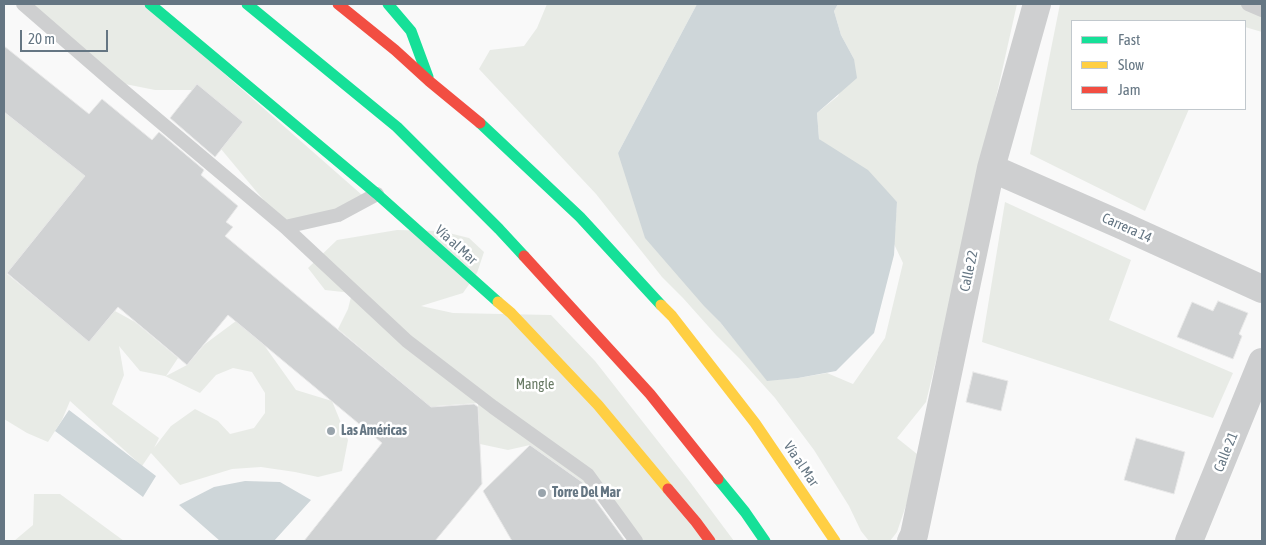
<!DOCTYPE html>
<meta charset="utf-8">
<style>
body{margin:0}
#map{position:relative;width:1266px;height:545px;overflow:hidden;background:#f9f9f9;font-family:"Asap Condensed",sans-serif}
canvas{display:block}
.frame{position:absolute;inset:0;border:5px solid #657683;pointer-events:none}
.legend{position:absolute;left:1071px;top:20px;width:175px;height:90px;box-sizing:border-box;background:#fff;border:1px solid #c1c8cd;margin:0;padding:6px 9px;list-style:none;font-size:15px;color:#657683}
.legend li{display:flex;align-items:center;gap:10px;height:25px}
.legend b{width:25px;border:1px solid #c1c8cd}
.scale{position:absolute;left:20px;top:30px;width:88px;height:22px;box-sizing:border-box;border:2px solid #657683;border-top:0;padding-left:6px;font-size:15px;line-height:18px;white-space:nowrap;color:#657683;-webkit-text-stroke:4px #fff;paint-order:stroke}
</style>
<div id="map">
<canvas width="1266" height="545"></canvas>
<div class="frame"></div>
<ul class="legend">
<li><b style="height:6px;background:#16e098"></b>Fast</li>
<li><b style="height:6px;background:#ffcf43"></b>Slow</li>
<li><b style="height:6px;background:#f24e42"></b>Jam</li>
</ul>
<div class="scale">20 m</div>
</div>
<script>
const context = document.querySelector('canvas').getContext('2d');
context.lineJoin = 'round';
function fillPath(path, color) { context.fillStyle = color; context.fill(path, 'evenodd'); }
const poly = rows => new Path2D(rows.map(r => 'M' + r).join(''));
function strokePath(path, color, width, dash) { context.strokeStyle = color; context.lineWidth = width; context.lineCap = dash ? 'butt' : 'round'; context.setLineDash(dash || []); context.stroke(path); }
function drawText(font, color, halo, rows, align = 'center') {
  context.font = font + ' "Asap Condensed",sans-serif'; context.lineWidth = 5; context.setLineDash([]); context.textBaseline = 'middle'; context.strokeStyle = halo; context.fillStyle = color; for (const [text, x, y, turn = 0] of rows) {
    context.save(); context.translate(x, y); context.rotate((+turn || 0) * Math.PI / 180); context.textAlign = isNaN(turn) ? turn : align; if (halo) context.strokeText(text, 0, 0); context.fillText(text, 0, 0); context.restore();
  }
}
fillPath(poly([
 [30,4,145,4,362,195,324,218,286,227,221,149,243,122,193,90,155,90,115,82],
 [547,4,697,4,618,153,720,322,767,380,798,378,827,373,853,384,885,338,903,263,894,244,897,202,819,139,817,113,838,96,854,59,841,35,834,11,838,4,1017,4,952,295,926,402,897,438,922,458,897,532,890,541,869,541,861,531,849,506,814,450,775,398,740,359,716,335,683,298,662,277,596,194,479,69,490,50,524,46,537,28],
 [1060,4,1262,4,1262,32,1245,27,1245,21,1072,21,1072,109,1189,109,1145,211,1030,154],
 [4,112,59,155,101,170,75,189,7,274,89,341,115,311,135,322,178,358,166,376,187,365,205,344,236,321,264,345,296,390,332,401,348,440,342,471,318,477,295,472,261,467,232,469,180,485,151,453,142,466,70,401,62,420,48,442,27,433,4,419],
 [119,346,140,371,165,376,200,393,216,375,233,368,252,372,265,393,265,413,254,428,230,434,218,421,195,409,171,426,154,448,159,438,112,404,124,375],
 [1005,202,1131,260,1109,320,1233,373,1213,418,982,342],
 [397,230,441,231,469,238,484,252,477,273,463,293,421,306,453,313,551,315,595,361,690,482,734,541,628,541,588,486,530,445,508,450,480,444,478,403,436,406,436,428,419,397,338,329,348,309,352,293,325,290,308,268,337,240],
 [34,494,60,494,124,541,14,541,33,525]
]), '#e8ebe6');
fillPath(poly([
 [697,4,838,4,834,11,841,35,854,59,857,78,817,113,819,139,868,170,897,202,894,255,874,333,836,371,798,378,767,381,720,322,704,306,645,238,618,153],
 [69,410,156,476,143,497,55,431],
 [245,481,280,482,311,500,274,541,220,541,179,505,214,487]
]), '#ced6d9');
const building = poly([
 [4,46,89,114,102,99,152,140,159,132,204,170,201,175,238,206,226,222,233,227,225,236,431,407,474,404,478,407,482,484,435,541,304,541,382,443,228,315,187,365,118,307,89,342,7,273,85,176,4,112,4,46],
 [197,84,243,122,215,157,170,118,197,84],
 [1218,301,1248,313,1239,334,1242,336,1233,359,1177,337,1192,302,1213,311,1218,301],
 [973,372,1008,381,1001,411,966,402,973,372],
 [1136,438,1185,452,1174,494,1124,480,1136,438],
 [530,445,582,482,625,541,512,541,483,491,530,445]
]);
fillPath(building, '#d0d2d3');
strokePath(building, '#e8e8e8', 1);
strokePath(poly([
 [23,4,113,82,285,227,407,341,493,407,588,475,636,541],
 [1248,4,1262,10],
 [285,227,338,215,377,194]
]), '#cecfd0', 14);
strokePath(poly([
 [991,168,1121,225,1262,289],
 [911,541,914,535,991,168,1037,4],
 [1189,541,1262,362]
]), '#cecfd0', 28);
strokePath(poly([
 [150,4,377,194,498,302],
 [247,4,397,127,499,229,524,256],
 [388,4,411,31,428,77],
 [480,123,580,217,661,305],
 [718,479,745,512,765,541]
]), '#16e098', 11);
strokePath(poly([
 [498,302,511,313,598,405,668,489],
 [661,305,672,316,755,423,835,541]
]), '#ffcf43', 11);
strokePath(poly([
 [338,4,395,50,429,81,480,123],
 [524,256,650,394,718,479],
 [668,489,696,522,710,541]
]), '#f24e42', 11);
for (const [x, y, r, color] of [
 [331,431,5,"#99a4ac"],
 [542,493,5,"#99a4ac"]
]) { const dot = new Path2D(); dot.arc(x, y, r, 0, 2 * Math.PI); context.fillStyle = color; context.fill(dot); strokePath(dot, '#fff', 2); }
drawText('14px', '#657683', '#fff', [
 ["Carrera 14",1127,228,24],
 ["Vía al Mar",456,245,42],
 ["Calle 22",969,271,-78],
 ["Calle 21",1226,452,-68],
 ["Vía al Mar",801,464,56]
]);
drawText('14px', '#687a64', '#fff', [
 ["Mangle",535,385]
]);
drawText('bold 14px', '#657683', '#fff', [
 ["Las Américas",341,431],
 ["Torre Del Mar",552,493]
], 'left');
</script>
